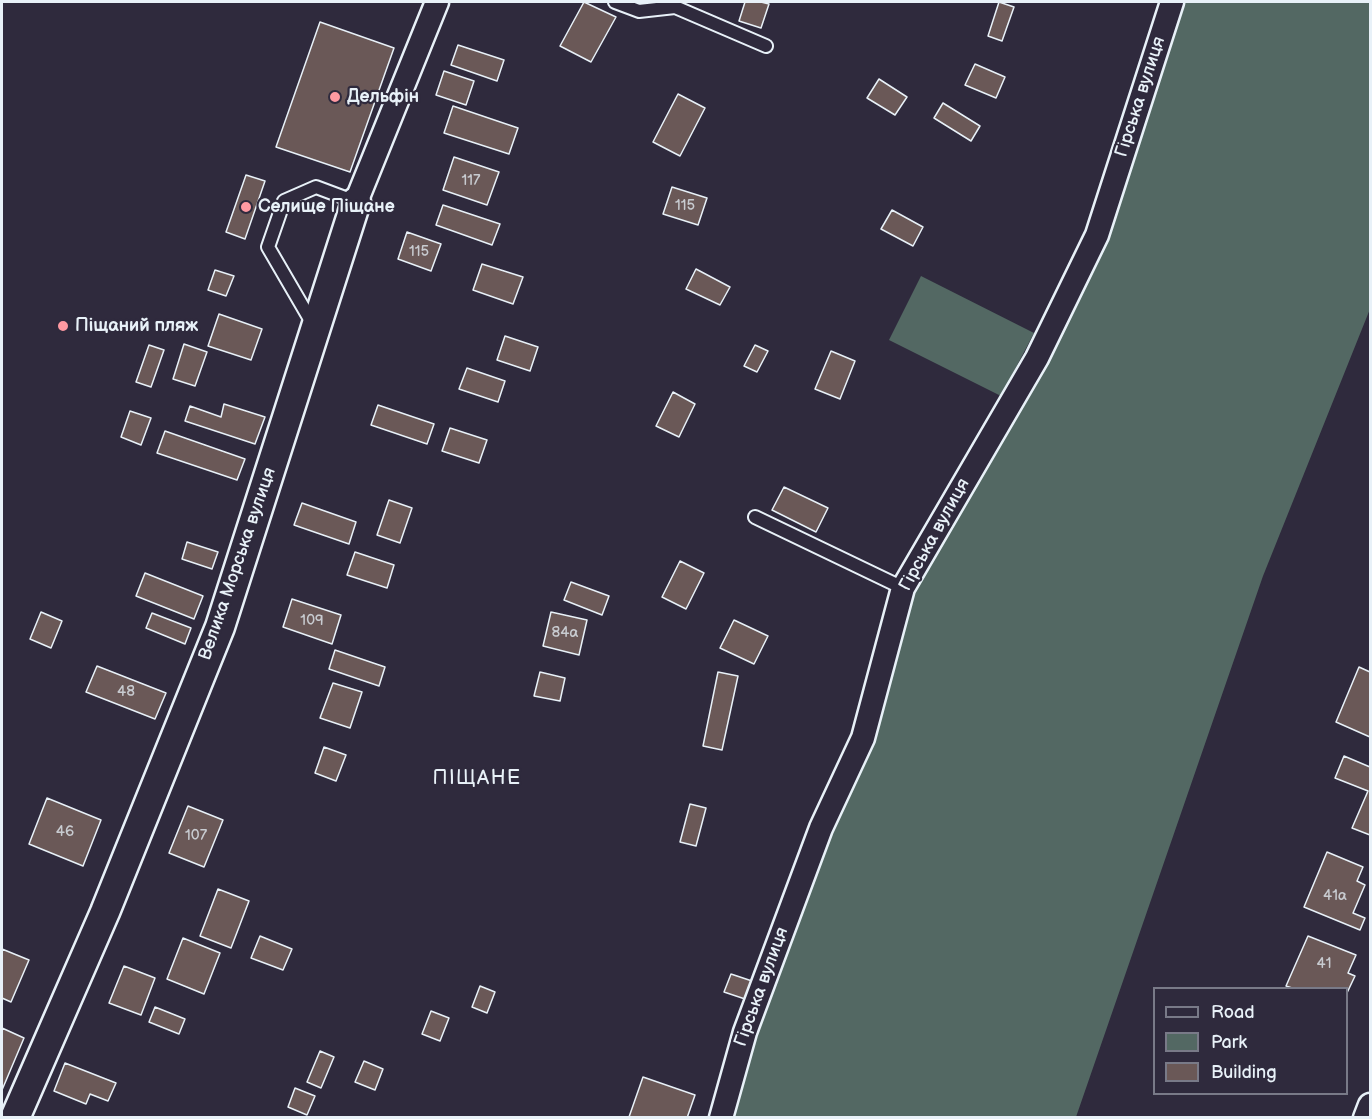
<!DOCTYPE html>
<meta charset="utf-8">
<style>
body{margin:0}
#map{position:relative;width:1372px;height:1119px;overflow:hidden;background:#2f2a3d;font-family:"Balsamiq Sans",sans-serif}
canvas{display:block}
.frame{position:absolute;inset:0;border:3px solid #e8f1f8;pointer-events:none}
.legend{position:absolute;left:1153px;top:987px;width:195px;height:108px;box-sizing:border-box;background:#2f2a3d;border:2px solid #797a88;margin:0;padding:8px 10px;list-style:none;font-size:18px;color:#e8f1f8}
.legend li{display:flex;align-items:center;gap:12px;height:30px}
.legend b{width:30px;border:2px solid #797a88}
</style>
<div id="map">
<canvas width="1372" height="1119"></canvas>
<div class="frame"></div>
<ul class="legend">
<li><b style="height:8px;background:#2f2a3d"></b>Road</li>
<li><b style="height:16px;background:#536863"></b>Park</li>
<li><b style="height:16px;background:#6a5857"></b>Building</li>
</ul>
</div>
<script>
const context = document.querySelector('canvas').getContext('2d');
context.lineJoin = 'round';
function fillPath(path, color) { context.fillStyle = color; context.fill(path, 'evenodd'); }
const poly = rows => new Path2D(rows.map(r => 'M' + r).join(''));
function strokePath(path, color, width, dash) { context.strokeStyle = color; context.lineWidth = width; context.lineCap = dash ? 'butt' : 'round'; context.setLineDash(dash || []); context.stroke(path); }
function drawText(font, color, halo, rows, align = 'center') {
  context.font = font + ' "Balsamiq Sans",sans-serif'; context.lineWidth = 4.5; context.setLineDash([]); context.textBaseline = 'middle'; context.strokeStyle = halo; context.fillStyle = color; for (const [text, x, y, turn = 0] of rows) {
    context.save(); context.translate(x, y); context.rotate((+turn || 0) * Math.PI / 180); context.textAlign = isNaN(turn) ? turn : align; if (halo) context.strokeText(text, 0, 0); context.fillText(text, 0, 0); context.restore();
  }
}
fillPath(poly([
 [1172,2,1370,2,1370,309,1263,576,1076,1117,721,1118,903,588,1097,235],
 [921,276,1034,333,1001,396,889,340]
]), '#536863');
const building = poly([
 [584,2,616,17,591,62,560,46,584,2],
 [745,2,761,2,769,4,761,28,739,21,745,2],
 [999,2,1014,7,1002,41,988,36,999,2],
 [320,22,394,48,350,172,276,147,320,22],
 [458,45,504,60,497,81,451,65,458,45],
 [975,64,1005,77,996,98,965,85,975,64],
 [444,71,474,81,466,105,436,95,444,71],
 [879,79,907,97,895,115,867,98,879,79],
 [678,94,705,108,680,156,653,142,678,94],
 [943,103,980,126,971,141,934,118,943,103],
 [453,106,518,128,509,154,444,133,453,106],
 [454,157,499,172,487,205,443,190,454,157],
 [246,175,265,181,245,239,226,232,246,175],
 [672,187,707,198,698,225,663,214,672,187],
 [443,205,500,224,492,245,436,225,443,205],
 [892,210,923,227,913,246,881,229,892,210],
 [407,232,441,244,431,271,398,259,407,232],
 [482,264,523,277,513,304,473,290,482,264],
 [696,269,730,287,720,305,686,289,696,269],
 [215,270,234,276,226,296,208,290,215,270],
 [219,314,262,329,251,360,208,346,219,314],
 [505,336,538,347,530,371,497,360,505,336],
 [184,344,207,352,195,386,173,379,184,344],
 [149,345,164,350,151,387,136,382,149,345],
 [755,345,768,351,757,372,744,366,755,345],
 [831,351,855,361,840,399,815,389,831,351],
 [467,368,505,381,498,402,459,389,467,368],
 [673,392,695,404,679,437,656,426,673,392],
 [224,404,265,417,255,444,185,421,190,406,221,417,224,404],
 [378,405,434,424,427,444,371,425,378,405],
 [130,411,151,418,141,445,121,437,130,411],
 [450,428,487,440,479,463,442,451,450,428],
 [165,431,245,459,237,480,157,453,165,431],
 [784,487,828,508,816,532,772,510,784,487],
 [389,500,412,508,400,543,377,535,389,500],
 [302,503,356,522,349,544,294,525,302,503],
 [187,542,218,552,212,569,182,559,187,542],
 [355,552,394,565,387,588,347,575,355,552],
 [680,561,704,573,686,609,662,597,680,561],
 [145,573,203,596,194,619,136,596,145,573],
 [571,582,609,596,602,615,564,600,571,582],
 [292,599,341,615,332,644,283,627,292,599],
 [41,612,62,621,51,648,30,639,41,612],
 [551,612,587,620,579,655,543,646,551,612],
 [152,613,191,628,185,644,146,628,152,613],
 [734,620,768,636,754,664,720,648,734,620],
 [335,650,385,667,379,686,329,669,335,650],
 [97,666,166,693,155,719,86,692,97,666],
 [1359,667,1370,672,1370,737,1336,722,1359,667],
 [540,672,565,678,560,701,534,696,540,672],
 [718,672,738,676,722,750,703,746,718,672],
 [333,683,362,692,350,728,320,718,333,683],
 [324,747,346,755,336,781,315,773,324,747],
 [1344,756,1370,767,1370,835,1352,828,1368,791,1335,778,1344,756],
 [47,798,101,820,83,866,29,844,47,798],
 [690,804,706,808,696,846,680,842,690,804],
 [188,806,223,820,204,867,169,853,188,806],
 [1327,852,1363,867,1357,881,1365,885,1353,913,1365,918,1360,930,1304,907,1327,852],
 [218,889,249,901,231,948,200,936,218,889],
 [260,936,292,949,283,970,251,958,260,936],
 [1308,936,1356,955,1348,973,1355,976,1346,995,1346,988,1292,988,1286,986,1308,936],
 [183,938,220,953,204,994,167,979,183,938],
 [2,949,29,960,11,1002,2,998,2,949],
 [124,966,155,978,141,1015,109,1003,124,966],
 [731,974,755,982,748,1000,724,992,731,974],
 [480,986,495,992,487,1013,472,1007,480,986],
 [155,1007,185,1019,179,1034,149,1022,155,1007],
 [431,1011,449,1018,440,1041,422,1034,431,1011],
 [2,1028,24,1038,2,1090,2,1028],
 [320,1051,334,1057,321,1088,307,1082,320,1051],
 [364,1061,383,1069,375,1090,355,1082,364,1061],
 [65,1063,116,1083,108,1101,90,1094,86,1104,54,1091,65,1063],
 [643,1077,695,1095,687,1118,629,1117,643,1077],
 [295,1088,315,1096,307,1115,288,1107,295,1088]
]);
fillPath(building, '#6a5857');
strokePath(building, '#e8f1f8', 1.5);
const service = poly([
 [615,2,639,11,675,7,766,46],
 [314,326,268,247,284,201,316,187,356,202],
 [755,517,903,588]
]);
const minor = poly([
 [356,202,437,2],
 [721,1118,745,1032,821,828,863,738,903,588,1037,358,1097,235,1172,2],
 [1365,1118,1370,1105]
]);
const tertiary = poly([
 [15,1118,105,912,220,627,356,202]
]);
strokePath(service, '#e8f1f8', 16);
strokePath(minor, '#e8f1f8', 27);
strokePath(tertiary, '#e8f1f8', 33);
strokePath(service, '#2f2a3d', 12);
strokePath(minor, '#2f2a3d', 22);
strokePath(tertiary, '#2f2a3d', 28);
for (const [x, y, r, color] of [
 [335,97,6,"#ff9aa2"],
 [246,207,6,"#ff9aa2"],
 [63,326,6,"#ff9aa2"]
]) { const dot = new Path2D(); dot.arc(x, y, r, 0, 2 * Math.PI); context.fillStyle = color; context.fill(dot); strokePath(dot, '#2f2a3d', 2); }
drawText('15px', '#c8cbd0', null, [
 ["117",471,181],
 ["115",685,206],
 ["115",419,252],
 ["109",312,621],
 ["84а",565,633],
 ["48",126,692],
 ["46",65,832],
 ["107",196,836],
 ["41а",1335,896],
 ["41",1324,964]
]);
drawText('bold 18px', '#e8f1f8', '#2f2a3d', [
 ["Дельфін",347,97],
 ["Селище Піщане",258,207],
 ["Піщаний пляж",75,326]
], 'left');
drawText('18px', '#e8f1f8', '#2f2a3d', [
 ["Гірська вулиця",1141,97,-72],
 ["Гірська вулиця",935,535,-61],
 ["Велика Морська вулиця",238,564,-71],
 ["Гірська вулиця",762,987,-70]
]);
context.letterSpacing = '1.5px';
drawText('20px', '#e8f1f8', '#2f2a3d', [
 ["ПІЩАНЕ",477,779]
]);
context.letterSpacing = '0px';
</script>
